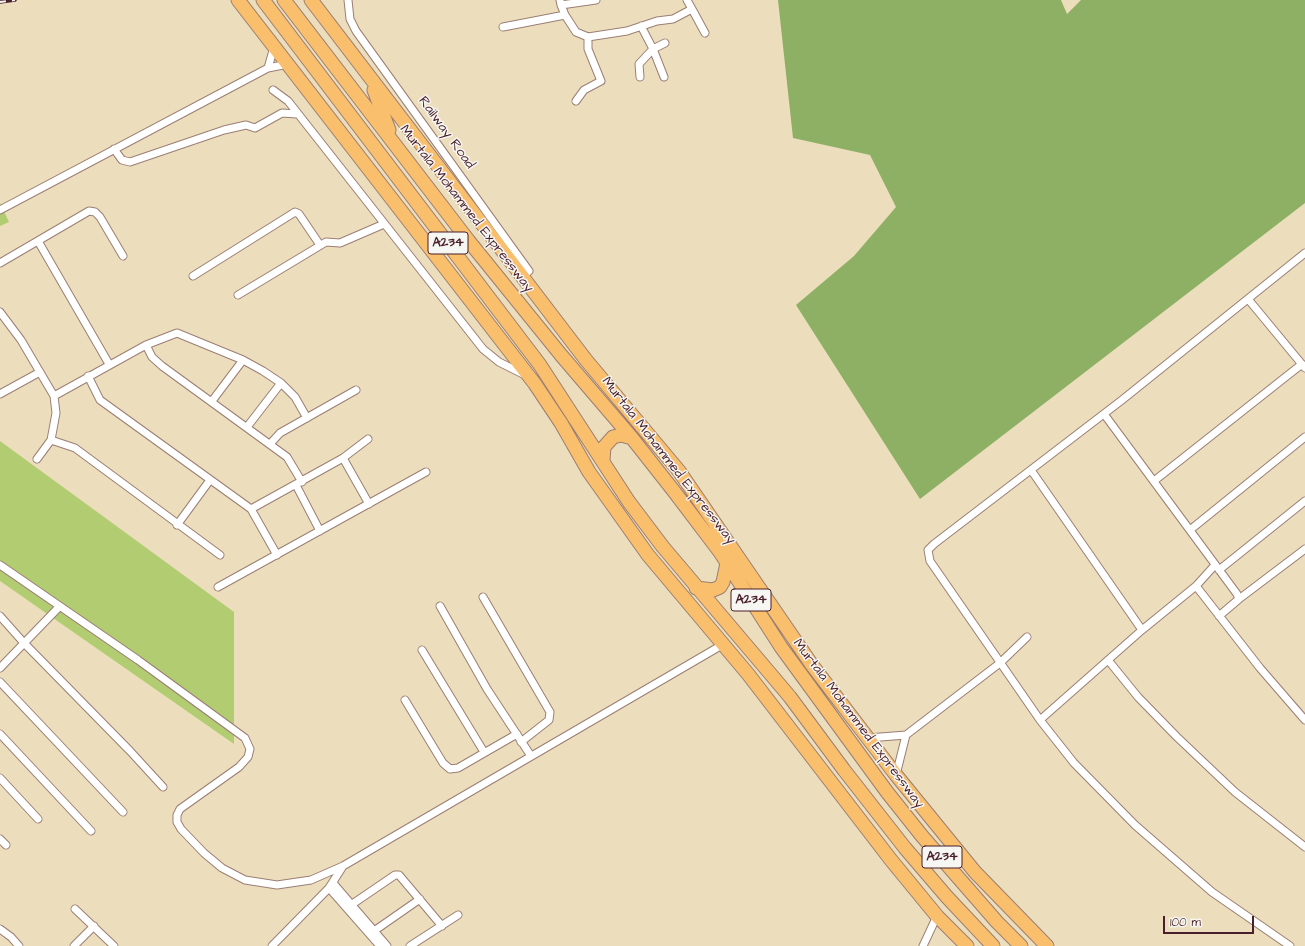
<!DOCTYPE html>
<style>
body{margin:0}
#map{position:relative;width:1305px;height:946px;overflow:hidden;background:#ecdebc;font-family:"Architects Daughter",sans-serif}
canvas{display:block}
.scale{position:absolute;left:1163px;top:916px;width:91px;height:18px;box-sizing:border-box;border:2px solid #4a1f2b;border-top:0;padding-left:5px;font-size:12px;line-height:14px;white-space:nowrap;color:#4a1f2b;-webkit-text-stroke:3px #f6f6f2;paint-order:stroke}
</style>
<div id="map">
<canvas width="1305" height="946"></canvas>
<div class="scale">100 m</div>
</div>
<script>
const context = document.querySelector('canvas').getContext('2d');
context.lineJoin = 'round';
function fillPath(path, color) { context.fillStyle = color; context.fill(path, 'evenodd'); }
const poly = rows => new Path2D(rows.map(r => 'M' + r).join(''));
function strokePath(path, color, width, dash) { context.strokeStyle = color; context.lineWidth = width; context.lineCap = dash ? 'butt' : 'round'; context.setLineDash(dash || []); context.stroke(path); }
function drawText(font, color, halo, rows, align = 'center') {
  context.font = font + ' "Architects Daughter",sans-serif'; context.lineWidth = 3; context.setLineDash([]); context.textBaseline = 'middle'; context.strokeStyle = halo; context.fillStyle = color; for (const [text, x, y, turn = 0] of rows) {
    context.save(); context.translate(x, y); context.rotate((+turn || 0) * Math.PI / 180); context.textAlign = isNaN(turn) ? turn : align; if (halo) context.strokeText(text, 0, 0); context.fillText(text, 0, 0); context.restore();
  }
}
fillPath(poly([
 [0,203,9,222,0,226],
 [0,441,234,612,234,744,0,581]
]), '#b2cc72');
fillPath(poly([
 [778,0,1061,0,1067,14,1081,0,1305,0,1305,203,920,499,796,305,854,256,896,207,870,155,793,138]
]), '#8db064');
const street = poly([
 [348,0,350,19,356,31,529,271,523,276],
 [560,0,561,5,596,0],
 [561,5,565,15,576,32,588,37,627,31,657,21,673,19,692,9,687,0],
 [692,9,705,33],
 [641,26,653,49,665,43],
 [503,27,565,15],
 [268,68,274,47],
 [640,77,639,64,653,49,664,77],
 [273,90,288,101,483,349,499,362,523,374],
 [576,101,584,90,601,81,588,49,588,37],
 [114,149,122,160,130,162,224,130,246,125,255,128,282,113,297,114],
 [0,210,268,68,288,64],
 [38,241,109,364],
 [0,263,89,211,95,212,100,217,123,256],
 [193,276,295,212,299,214,320,245],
 [238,295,326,242,340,243,384,224],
 [1248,299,1305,368],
 [0,312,21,340,54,396,56,413,51,440,37,459],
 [146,345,152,357,162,366,287,457,302,482],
 [88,376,100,400,251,509,277,555],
 [0,394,40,372],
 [54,396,146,345,177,333,243,360,263,371,281,383,295,397,307,418],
 [212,401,243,360],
 [1104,414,1237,594,1239,599,1219,616],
 [247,427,281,383],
 [51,440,75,448,220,555],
 [270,444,280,433,356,390],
 [343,458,368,439],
 [1031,470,1142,630,1040,720,930,561,928,550,934,544,1122,400,1305,253],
 [1154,481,1302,364],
 [296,485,320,531],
 [251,509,343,458,369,504],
 [177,525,210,480],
 [1190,530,1305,437],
 [0,565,138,660,245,738,250,749,248,757,239,767,180,809,177,815,177,822,181,829,204,853,222,868,245,880,277,885,311,880,343,866,722,645],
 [1219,570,1305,501],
 [1196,586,1260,668,1305,720],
 [218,587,426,472],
 [483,597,550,712,549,720,521,742],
 [1239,599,1305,549],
 [440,606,487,689,531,756],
 [0,616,24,643,130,751,163,787],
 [1142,630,1196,586,1215,565],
 [422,650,484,752],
 [1108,660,1138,697,1177,737,1235,792,1305,847],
 [0,668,59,607],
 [0,682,123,812],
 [405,700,443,763,450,769,458,768,517,734],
 [1040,720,1074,763,1135,825,1212,892,1290,946],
 [0,734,91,831],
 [868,738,906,735,1000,663,1027,637],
 [896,775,906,735],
 [0,778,38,819],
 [0,839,6,845],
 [333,883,387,946],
 [329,888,380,946],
 [351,905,395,875,399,875,442,926],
 [75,909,114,946],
 [0,929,11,937,19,946],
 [374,931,420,899],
 [74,946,94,926],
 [272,946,329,888,343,866],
 [410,946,458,915],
 [923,946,937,916]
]);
const highway = poly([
 [238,0,535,384,561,423,589,472,648,555,748,674,891,860,937,916,967,946],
 [263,0,540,365,629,502,663,547,790,697,844,770,905,848,947,897,993,946],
 [284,0,468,240,561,355,632,438,673,490,720,552,781,647,887,792,922,836,997,922,1021,946],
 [311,0,586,360,679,471,812,665,896,775,975,872,1047,946],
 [374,90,389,130],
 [603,460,604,447,613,437,621,435,632,438],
 [696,588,713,590,720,587,723,582,727,563]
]);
strokePath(street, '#9b7e74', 9);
strokePath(highway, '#9b7e74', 15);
strokePath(street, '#fff', 7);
strokePath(highway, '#f9bf6c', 13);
const rail = poly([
 [0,2,15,0]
]);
strokePath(rail, '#4a1f2b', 3.5);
strokePath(rail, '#f6f6f2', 2, [6]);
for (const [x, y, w] of [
 [448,243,40],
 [751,600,40],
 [942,857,40]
]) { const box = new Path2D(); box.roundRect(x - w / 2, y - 11, w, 22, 3); context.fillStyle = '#f6f6f2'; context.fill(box); strokePath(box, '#4a1f2b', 1); }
drawText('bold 13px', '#4a1f2b', null, [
 ["A234",448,243],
 ["A234",751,600],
 ["A234",942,857]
]);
drawText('14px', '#4a1f2b', '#f6f6f2', [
 ["Railway Road",446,133,54],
 ["Murtala Mohammed Expressway",466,209,52],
 ["Murtala Mohammed Expressway",668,461,52],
 ["Murtala Mohammed Expressway",858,724,53]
]);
</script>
